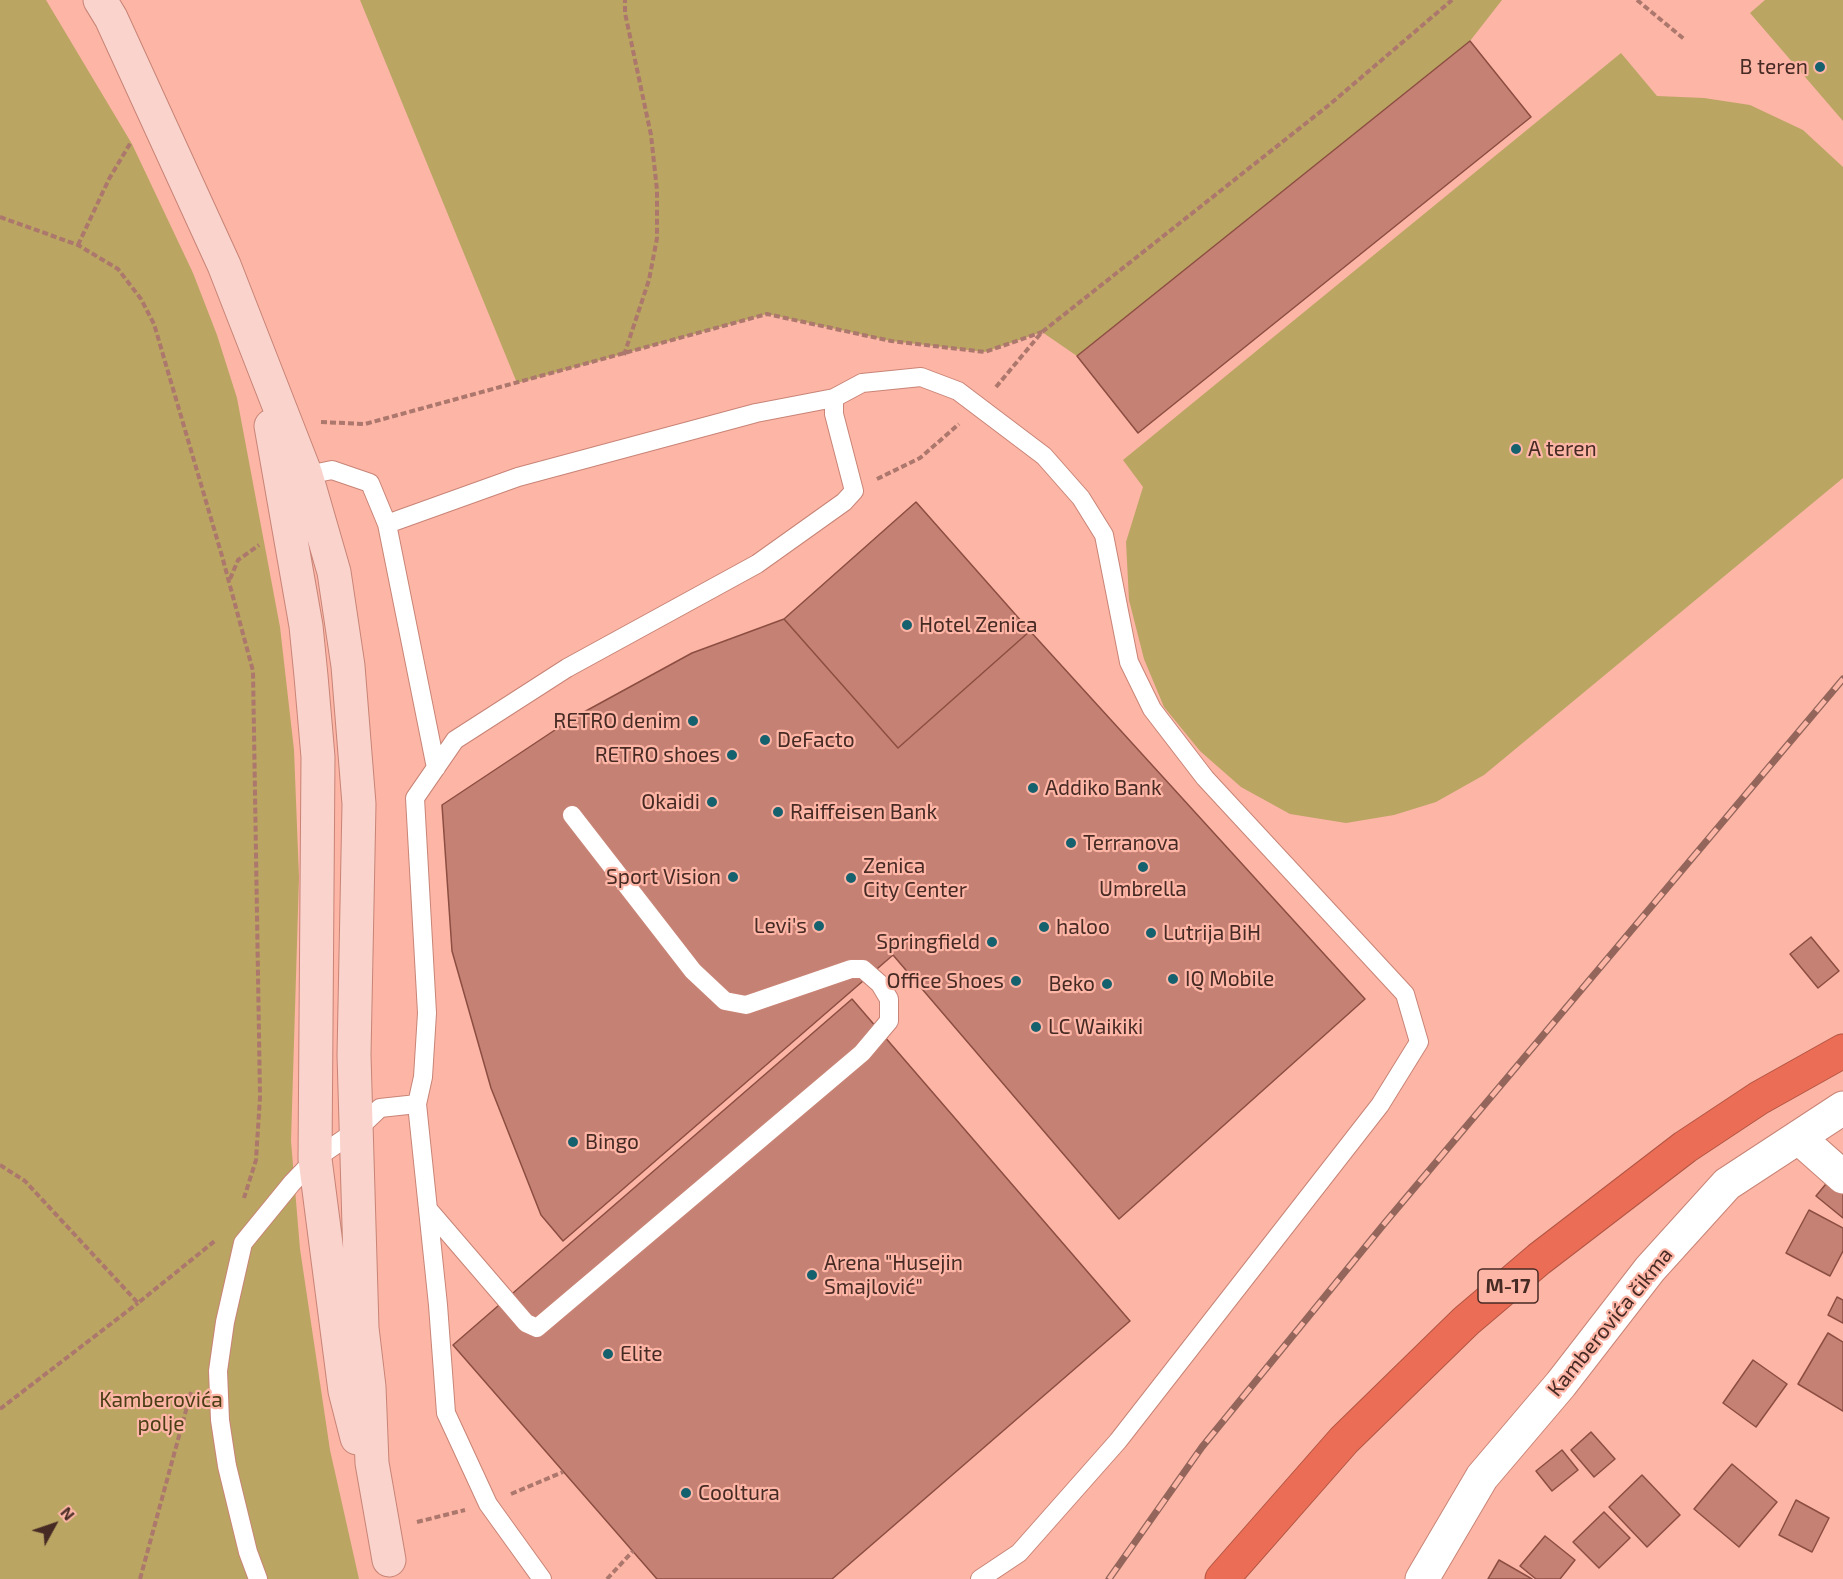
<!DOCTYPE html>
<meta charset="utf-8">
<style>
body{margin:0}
#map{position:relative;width:1843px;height:1579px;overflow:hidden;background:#fdb5a6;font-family:"Exo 2",sans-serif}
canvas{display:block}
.north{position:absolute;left:24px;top:1495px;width:60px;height:60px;-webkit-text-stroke:4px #fdb5a6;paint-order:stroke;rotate:50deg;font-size:16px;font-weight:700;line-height:24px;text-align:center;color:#462a24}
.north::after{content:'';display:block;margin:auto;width:21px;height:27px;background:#462a24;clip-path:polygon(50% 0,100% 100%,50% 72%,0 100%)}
</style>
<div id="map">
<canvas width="1843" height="1579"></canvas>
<div class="north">N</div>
</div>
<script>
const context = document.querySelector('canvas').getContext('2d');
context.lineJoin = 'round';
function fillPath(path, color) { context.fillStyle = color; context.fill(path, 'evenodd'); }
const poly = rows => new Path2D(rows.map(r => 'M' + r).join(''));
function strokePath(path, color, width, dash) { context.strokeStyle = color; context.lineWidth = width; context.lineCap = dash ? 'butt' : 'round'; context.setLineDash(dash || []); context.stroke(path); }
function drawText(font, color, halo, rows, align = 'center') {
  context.font = font + ' "Exo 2",sans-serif'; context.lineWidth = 4.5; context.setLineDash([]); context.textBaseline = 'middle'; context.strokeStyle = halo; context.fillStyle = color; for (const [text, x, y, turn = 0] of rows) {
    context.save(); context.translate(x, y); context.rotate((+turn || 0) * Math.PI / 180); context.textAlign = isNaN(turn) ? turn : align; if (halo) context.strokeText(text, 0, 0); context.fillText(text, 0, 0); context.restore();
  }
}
fillPath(poly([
 [0,0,46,0,132,144,193,273,217,335,237,398,280,627,294,750,299,877,291,1141,300,1249,330,1450,359,1579,0,1579],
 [360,0,1502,0,1470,41,1077,356,1042,332,985,352,891,341,767,314,517,383],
 [1765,0,1843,0,1843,121,1750,13],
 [1621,53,1657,96,1704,98,1750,105,1803,130,1843,167,1843,478,1484,775,1436,802,1394,815,1346,823,1290,814,1241,787,1200,751,1164,707,1144,659,1129,600,1126,542,1143,487,1123,460]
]), '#baa562');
const building = poly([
 [1470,41,1531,117,1138,433,1077,356,1470,41],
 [916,502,1030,631,898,748,784,619,916,502],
 [784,619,898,748,1030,631,1365,999,1119,1219,893,955,563,1241,541,1215,491,1088,452,951,442,805,573,718,692,653,784,619],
 [1811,937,1839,971,1818,988,1790,954,1811,937],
 [852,999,1130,1321,832,1579,657,1579,453,1345,852,999],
 [1830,1179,1843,1190,1843,1218,1816,1196,1830,1179],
 [1809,1210,1843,1228,1843,1251,1830,1276,1786,1253,1809,1210],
 [1837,1297,1843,1300,1843,1323,1828,1315,1837,1297],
 [1828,1333,1843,1342,1843,1411,1798,1384,1828,1333],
 [1753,1360,1787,1384,1756,1427,1723,1403,1753,1360],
 [1591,1432,1615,1459,1594,1477,1571,1450,1591,1432],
 [1562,1450,1578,1470,1552,1491,1536,1471,1562,1450],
 [1732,1464,1777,1502,1739,1547,1694,1509,1732,1464],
 [1642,1475,1680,1515,1647,1547,1609,1507,1642,1475],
 [1796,1500,1829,1518,1812,1552,1779,1535,1796,1500],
 [1604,1512,1630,1538,1599,1568,1573,1542,1604,1512],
 [1545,1536,1575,1560,1560,1579,1536,1579,1520,1566,1545,1536],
 [1499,1560,1532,1579,1488,1579,1499,1560]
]);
fillPath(building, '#c58173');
strokePath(building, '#8c4e42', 1.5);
const lane = poly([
 [298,477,332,470,370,483,387,524,518,477,756,413,834,398],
 [387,524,436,768],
 [417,1104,438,1305,446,1413,488,1504,542,1579],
 [428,1209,526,1323,537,1328,862,1053,889,1021,889,999,880,984,863,969,851,969,746,1005,725,1001,693,971,572,815],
 [258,1579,248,1552,227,1466,220,1420,218,1371,225,1322,243,1243,292,1183,315,1159,357,1130,380,1108,417,1104,423,1077,427,1013,415,798,455,740,567,668,757,564,844,502,854,491,834,414,834,398,862,383,921,377,958,391,1044,456,1081,498,1104,535,1129,662,1152,709,1205,778,1405,994,1419,1042,1380,1105,1118,1441,1019,1553,980,1579]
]);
const street = poly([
 [1799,1138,1843,1177],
 [1422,1579,1482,1477,1561,1384,1650,1269,1727,1184,1843,1108]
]);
const secondary = poly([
 [100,0,111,18,224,265,306,475,334,572,348,666,359,804,354,1055,362,1328,369,1387,372,1463,389,1560],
 [271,426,306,626,311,676,318,757,315,1159,345,1391,357,1438]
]);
const highway = poly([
 [1222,1579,1344,1440,1466,1321,1539,1259,1685,1147,1759,1098,1843,1051]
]);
strokePath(lane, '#c88476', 20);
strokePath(street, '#c88476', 35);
strokePath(secondary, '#c88476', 35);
strokePath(highway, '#b25644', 35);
strokePath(poly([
 [1637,0,1684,39],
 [0,217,78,245,118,269,141,299,154,324,222,556,253,671,260,1097,256,1160,244,1198],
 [78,245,109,179,131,142],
 [624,355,649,280,657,238,657,190,651,135,625,13,625,0],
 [996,387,1042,332,1329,105,1452,0],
 [321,422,365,424,767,314,891,341,985,352,1042,332],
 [877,479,920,458,959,424],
 [230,579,238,560,259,545],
 [0,1165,25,1181,138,1303,216,1240],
 [0,1409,138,1303],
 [511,1494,563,1472],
 [417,1522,465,1510],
 [140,1579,191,1392],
 [607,1579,633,1551]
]), '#ac776c', 4, [6, 3]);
strokePath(lane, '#fff', 18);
strokePath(street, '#fff', 33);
strokePath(secondary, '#f9d3cc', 33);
strokePath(highway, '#ec6d55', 33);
const rail = poly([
 [1109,1579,1202,1447,1384,1224,1843,679]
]);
strokePath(rail, '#93655b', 7);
strokePath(rail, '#fdb5a6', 4.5, [14]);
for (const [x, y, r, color] of [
 [1820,67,6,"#16616e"],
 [1516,449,6,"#16616e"],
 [907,625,6,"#16616e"],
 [693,721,6,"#16616e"],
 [765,740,6,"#16616e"],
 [732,755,6,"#16616e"],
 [1033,788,6,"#16616e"],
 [712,802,6,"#16616e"],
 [778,812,6,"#16616e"],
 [1071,843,6,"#16616e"],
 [1143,867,6,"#16616e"],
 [733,877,6,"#16616e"],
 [851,878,6,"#16616e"],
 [819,926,6,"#16616e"],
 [1044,927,6,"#16616e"],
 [1151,933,6,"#16616e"],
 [992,942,6,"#16616e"],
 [1173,979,6,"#16616e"],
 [1016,981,6,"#16616e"],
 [1107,984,6,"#16616e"],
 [1036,1027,6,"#16616e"],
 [573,1142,6,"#16616e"],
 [812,1275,6,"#16616e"],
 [608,1354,6,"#16616e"],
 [686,1493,6,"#16616e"]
]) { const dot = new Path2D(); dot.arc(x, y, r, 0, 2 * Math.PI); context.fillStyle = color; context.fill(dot); strokePath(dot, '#fdb5a6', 2); }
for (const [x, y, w] of [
 [1508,1286,60]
]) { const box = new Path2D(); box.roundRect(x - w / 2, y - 17, w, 34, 4.5); context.fillStyle = '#fdb5a6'; context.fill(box); strokePath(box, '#462a24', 1.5); }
drawText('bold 20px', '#462a24', null, [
 ["M-17",1508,1286]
]);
drawText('21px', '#462a24', '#fdb5a6', [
 ["B teren",1808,67,"right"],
 ["A teren",1528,449],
 ["Hotel Zenica",919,625],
 ["RETRO denim",681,721,"right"],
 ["DeFacto",777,740],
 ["RETRO shoes",720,755,"right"],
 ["Addiko Bank",1045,788],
 ["Okaidi",700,802,"right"],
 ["Raiffeisen Bank",790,812],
 ["Terranova",1083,843],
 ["Zenica",863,866],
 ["City Center",863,890],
 ["Sport Vision",721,877,"right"],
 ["Umbrella",1143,889,"center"],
 ["Levi's",807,926,"right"],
 ["haloo",1056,927],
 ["Lutrija BiH",1163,933],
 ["Springfield",980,942,"right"],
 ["IQ Mobile",1185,979],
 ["Office Shoes",1004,981,"right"],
 ["Beko",1095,984,"right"],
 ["LC Waikiki",1048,1027],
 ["Bingo",585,1142],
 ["Arena \"Husejin",824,1263],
 ["Smajlović\"",824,1287],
 ["Elite",620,1354],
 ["Cooltura",698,1493]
], 'left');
drawText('21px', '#462a24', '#fdb5a6', [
 ["Kamberovića čikma",1610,1322,-51]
]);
drawText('21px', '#4a3e15', '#fdb5a6', [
 ["Kamberovića",161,1400],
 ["polje",161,1424]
]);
</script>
